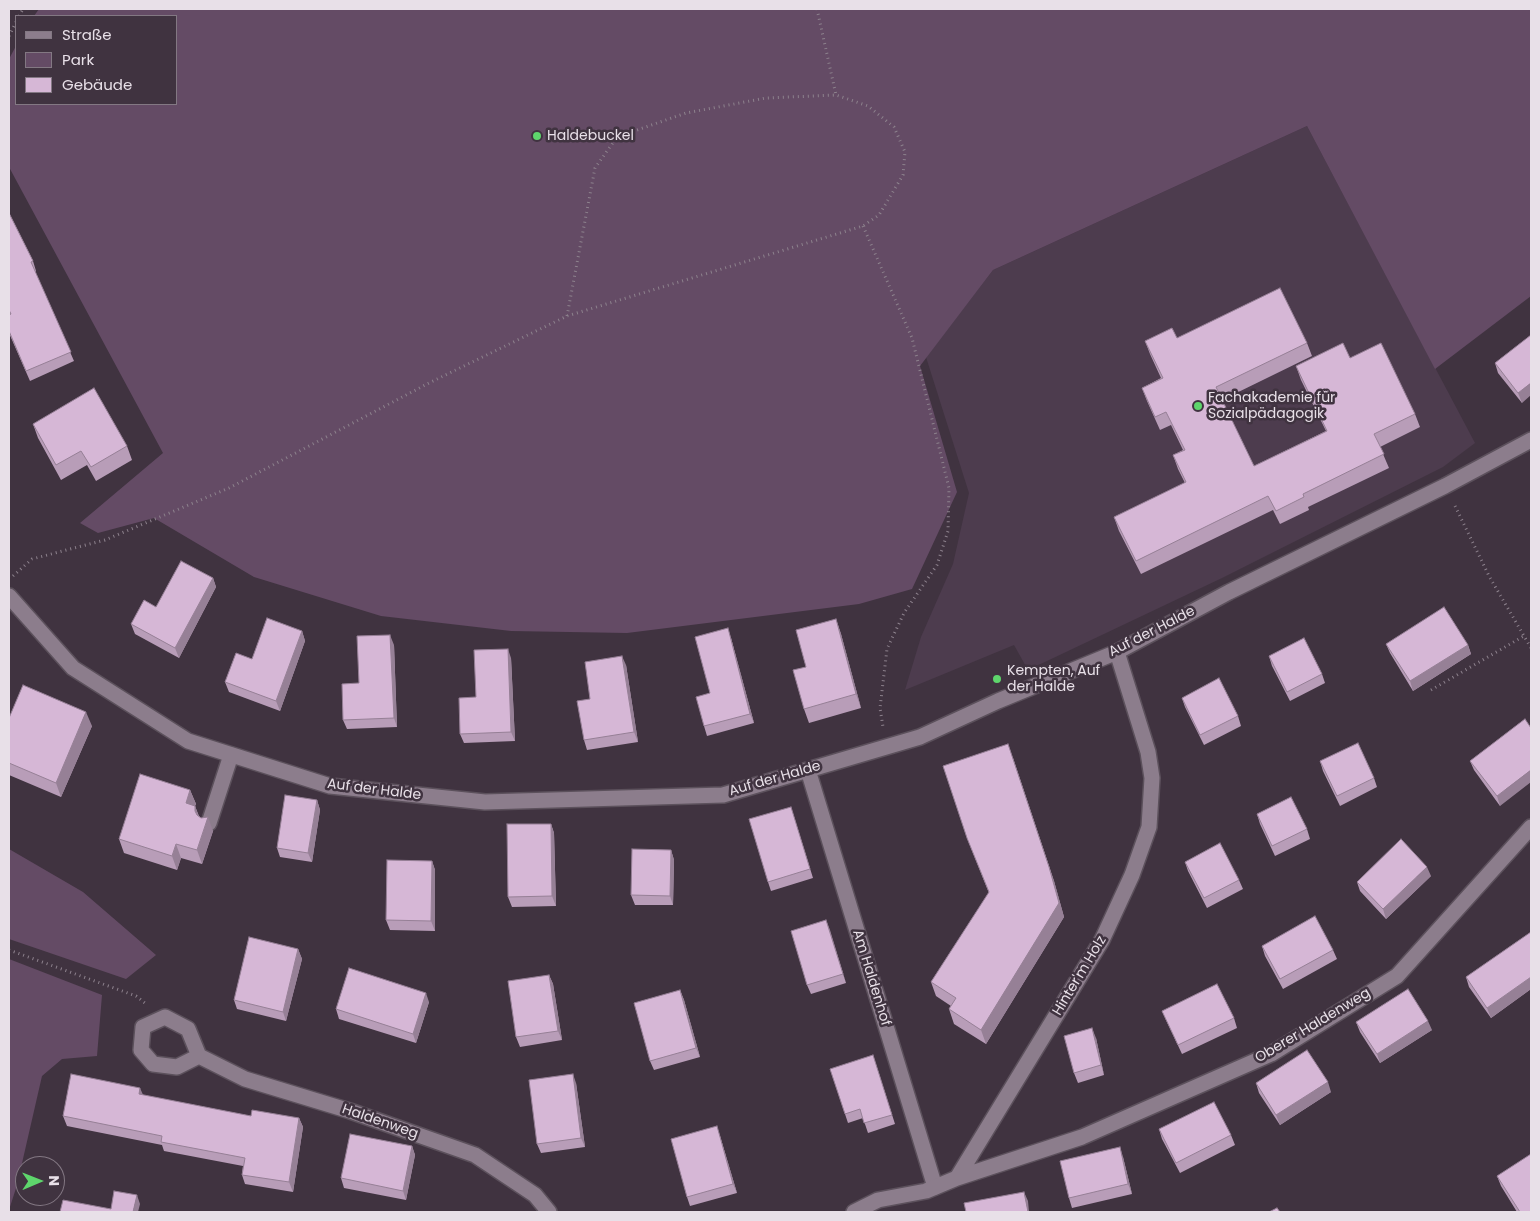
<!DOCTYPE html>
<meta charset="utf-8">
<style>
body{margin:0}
#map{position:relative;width:1540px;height:1221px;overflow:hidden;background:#403340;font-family:Poppins,sans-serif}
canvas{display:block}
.frame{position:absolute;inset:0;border:10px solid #e8e0e8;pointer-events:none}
.legend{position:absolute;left:15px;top:15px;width:162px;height:90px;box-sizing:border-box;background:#403340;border:1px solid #837883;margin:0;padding:6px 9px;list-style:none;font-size:15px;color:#e8e0e8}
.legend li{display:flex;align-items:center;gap:10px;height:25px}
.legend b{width:25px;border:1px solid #837883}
.north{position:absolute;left:15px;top:1156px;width:50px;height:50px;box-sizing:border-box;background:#403340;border:1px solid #837883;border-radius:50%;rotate:89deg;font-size:14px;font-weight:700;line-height:20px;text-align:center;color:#e8e0e8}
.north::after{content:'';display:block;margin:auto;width:18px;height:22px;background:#5ed56c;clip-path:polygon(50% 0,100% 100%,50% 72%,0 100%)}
</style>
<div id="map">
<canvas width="1540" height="1221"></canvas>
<div class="frame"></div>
<ul class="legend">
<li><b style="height:6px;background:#8c7d8c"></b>Straße</li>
<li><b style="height:14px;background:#644b65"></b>Park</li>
<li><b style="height:14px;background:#d6b7d6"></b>Gebäude</li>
</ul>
<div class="north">N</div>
</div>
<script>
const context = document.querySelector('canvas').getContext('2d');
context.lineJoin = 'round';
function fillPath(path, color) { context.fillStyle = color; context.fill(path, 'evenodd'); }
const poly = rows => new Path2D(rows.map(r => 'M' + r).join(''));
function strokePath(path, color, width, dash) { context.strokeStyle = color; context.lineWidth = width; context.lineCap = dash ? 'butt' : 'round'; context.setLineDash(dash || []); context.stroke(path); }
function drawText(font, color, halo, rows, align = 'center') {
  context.font = font + ' Poppins,sans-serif'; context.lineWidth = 5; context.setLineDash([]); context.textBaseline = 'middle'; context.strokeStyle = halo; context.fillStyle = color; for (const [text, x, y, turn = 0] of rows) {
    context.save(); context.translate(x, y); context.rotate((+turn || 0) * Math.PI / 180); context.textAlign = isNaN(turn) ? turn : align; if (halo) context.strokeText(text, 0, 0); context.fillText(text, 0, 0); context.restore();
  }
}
fillPath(poly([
 [1307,126,1475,443,1443,467,1222,578,1028,670,1014,645,905,690,921,637,953,564,969,493,926,357,993,270]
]), '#4d3c4e');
fillPath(poly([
 [39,9,1531,9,1531,296,1435,369,1307,126,993,270,920,366,957,492,912,589,859,604,627,633,511,631,381,616,254,577,154,518,98,533,80,523,163,453,9,167,9,59,16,46,16,104,176,104,176,16,34,16],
 [9,849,83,892,156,955,126,979,9,939],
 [9,959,102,995,97,1056,62,1059,42,1076,17,1185,9,1210]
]), '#644b65');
const lane = poly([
 [808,770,935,1187],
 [209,823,231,755]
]);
const street = poly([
 [9,596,73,668,188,741,330,786,485,802,723,795,920,737,998,701,1117,652,1229,592,1445,486,1531,440],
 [199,1056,177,1067,153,1064,141,1050,143,1027,165,1017,188,1029,199,1056,245,1079,350,1111,475,1155,535,1195,549,1212],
 [957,1178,1082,1137,1271,1054,1397,976,1531,827],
 [854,1212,878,1200,926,1191,957,1178,1102,940,1132,875,1149,827,1152,778,1148,752,1117,652]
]);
strokePath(lane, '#5c515c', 18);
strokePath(street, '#5c515c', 18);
strokePath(poly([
 [817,9,836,95],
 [19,16,23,9],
 [9,36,16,22],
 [863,226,912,338,949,488,948,531,937,565,904,613,887,649,880,708,883,727],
 [1455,506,1489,576,1531,648],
 [13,576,32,559,105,540,229,488,429,383,567,316,863,226,879,215,903,175,905,152,894,127,868,106,836,95,766,98,686,113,617,137,595,168,567,316],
 [1431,690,1524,636],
 [9,950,136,996,145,1003]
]), '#8d828d', 3, [1, 4]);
strokePath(lane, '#8c7d8c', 15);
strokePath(street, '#8c7d8c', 15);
fillPath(poly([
 [9,213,33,261,36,271,35,272,74,361,30,381,9,333,9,315,10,314,9,313],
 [1531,335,1522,403,1498,373,1495,363],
 [1177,338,1307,343,1312,356,1222,400,1254,466,1326,431,1301,380,1296,366,1350,358,1415,414,1420,427,1380,447,1389,468,1308,507,1309,510,1280,524,1273,510,1141,574,1119,531,1114,517,1185,483,1178,469,1173,455,1183,450,1171,425,1160,430,1147,401,1142,388,1161,378,1150,354,1145,341],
 [33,424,127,446,132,460,96,481,87,465,61,480,38,438],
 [213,578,216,587,179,658,135,634,131,624,156,607],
 [836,619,841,634,861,708,809,723,804,709,806,667],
 [302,631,305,641,280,711,229,692,225,682,252,659],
 [731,638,754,723,707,736,704,726,710,693],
 [1386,644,1468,645,1471,654,1413,691,1390,653],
 [394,645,397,727,347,729,343,720,359,683],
 [1269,656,1322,674,1325,683,1290,701,1272,666],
 [511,658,515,741,464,743,460,734,476,697],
 [626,665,638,742,587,750,584,740,590,699],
 [1182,698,1238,716,1241,726,1204,745,1185,707],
 [9,718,92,726,61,797,9,775],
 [1525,719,1500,806,1474,770,1470,761],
 [1013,758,1054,881,1064,917,986,1044,954,1024,949,1009,951,1006,936,996,931,982,989,893,967,838],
 [1320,761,1374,778,1377,787,1340,806,1323,771],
 [190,790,196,804,195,806,199,816,213,831,202,864,181,858,177,870,124,853,119,839],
 [317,800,320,810,312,862,280,857,277,848],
 [791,807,813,878,771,891,768,882],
 [1257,814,1307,829,1310,839,1275,856,1260,824],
 [551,824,554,833,556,906,512,907,508,897],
 [671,850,674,860,673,905,635,905,631,895],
 [432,861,435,870,435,931,390,930,386,920],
 [1185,862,1239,880,1243,889,1207,908,1188,871],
 [1431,876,1386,919,1360,891,1357,882],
 [826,920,846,983,811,994,807,985],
 [1531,932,1531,989,1491,1018,1469,987,1466,977],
 [1262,946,1333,950,1337,959,1283,989,1265,956],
 [298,949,302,959,286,1021,237,1009,234,1000],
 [549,975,553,984,562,1040,520,1047,516,1037],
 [680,990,684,1000,700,1057,654,1070,650,1061],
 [429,1002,416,1043,339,1019,336,1009],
 [1162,1011,1234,1018,1237,1028,1182,1054,1166,1020],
 [1356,1022,1432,1030,1380,1063,1360,1032],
 [1096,1038,1104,1075,1078,1083,1074,1073],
 [873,1055,895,1124,868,1133,863,1118,848,1123,845,1114],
 [576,1083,585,1147,541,1153,537,1144],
 [1256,1083,1331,1092,1280,1125,1259,1093],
 [143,1095,251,1116,299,1118,303,1127,293,1192,245,1184,242,1175,243,1166,164,1151,162,1145,67,1126,63,1116],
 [1159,1129,1231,1135,1235,1145,1180,1173,1162,1139],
 [720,1136,737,1193,690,1206,687,1197],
 [412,1146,415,1155,406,1200,344,1188,341,1178],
 [1123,1157,1132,1194,1072,1208,1069,1198],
 [1497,1176,1531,1212,1517,1212,1501,1186]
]), '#b89db8');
fillPath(poly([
 [1531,383,1531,395,1522,403,1518,393],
 [213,578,216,587,179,658,175,648],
 [836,619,841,634,861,708,856,694],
 [728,628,731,638,754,723,750,714],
 [302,631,305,641,280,711,276,701],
 [390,635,394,645,397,727,394,718],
 [1468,645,1471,654,1413,691,1410,681],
 [508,649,511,658,515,741,511,732],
 [622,656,626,665,638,742,634,732],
 [86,712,92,726,61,797,56,783],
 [1008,744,1054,881,1064,917,986,1044,981,1030],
 [1531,770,1531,782,1500,806,1497,796],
 [190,790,196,804,195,806,200,820,186,803],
 [317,800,320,810,312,862,308,853],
 [208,817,213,831,202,864,197,850],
 [551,824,554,833,556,906,552,896],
 [176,844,181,858,177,870,172,856],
 [671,850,674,860,673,905,670,896],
 [432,861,435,870,435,931,431,921],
 [1427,867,1431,876,1386,919,1383,909],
 [826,920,830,930,846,983,843,974],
 [298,949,302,959,286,1021,283,1012],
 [549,975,553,984,562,1040,558,1031],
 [1531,977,1531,989,1491,1018,1487,1008],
 [680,990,684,1000,700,1057,696,1048],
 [426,993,429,1002,416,1043,413,1034],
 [1428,1021,1432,1030,1380,1063,1377,1054],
 [1092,1028,1096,1038,1104,1075,1101,1065],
 [573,1074,576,1083,585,1147,581,1138],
 [1328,1082,1331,1092,1280,1125,1276,1115],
 [140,1088,144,1097,139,1094],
 [299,1118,303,1127,293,1192,289,1182],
 [717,1126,720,1136,737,1193,733,1184],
 [412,1146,415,1155,406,1200,403,1191],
 [1120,1147,1123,1157,1132,1194,1128,1184],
 [1024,1192,1028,1201,1029,1212,1028,1212],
 [137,1195,140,1204,138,1212,133,1212]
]), '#968096');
const building = poly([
 [9,213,33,261,31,262,71,352,26,371,9,331,9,315,11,314,9,310,9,213],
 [1280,288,1307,343,1216,387,1254,466,1327,431,1296,366,1343,343,1350,358,1381,343,1415,414,1374,434,1384,454,1303,494,1304,497,1276,511,1268,496,1136,561,1114,517,1186,482,1173,455,1185,450,1166,412,1155,417,1142,388,1163,378,1145,341,1172,328,1177,338,1280,288],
 [1531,335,1531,383,1518,393,1495,363,1531,335],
 [94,388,127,446,91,467,81,451,56,465,33,424,94,388],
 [181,561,213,578,175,648,131,624,144,600,156,607,181,561],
 [1444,607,1468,645,1410,681,1386,644,1444,607],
 [267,618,302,631,276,701,225,682,236,653,252,659,267,618],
 [836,619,856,694,804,709,793,670,806,667,796,630,836,619],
 [728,628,750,714,704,726,696,697,710,693,695,637,728,628],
 [390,635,394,718,343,720,342,684,359,683,357,636,390,635],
 [1304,638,1322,674,1287,692,1269,656,1304,638],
 [508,649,511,732,460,734,459,698,476,697,474,650,508,649],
 [622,656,634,732,584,740,577,701,590,699,585,662,622,656],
 [1219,678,1238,716,1200,735,1182,698,1219,678],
 [23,685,86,712,56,783,9,763,9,718,23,685],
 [1525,719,1531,728,1531,770,1497,796,1470,761,1525,719],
 [1358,743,1374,778,1337,796,1320,761,1358,743],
 [1008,744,1049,867,1059,903,981,1030,949,1009,956,998,931,982,989,892,967,838,943,766,1008,744],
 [140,774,190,790,186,803,195,806,195,811,197,815,201,818,208,817,197,850,176,844,172,856,119,839,140,774],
 [285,795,317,800,308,853,277,848,285,795],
 [1291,797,1307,829,1272,846,1257,814,1291,797],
 [791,807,810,869,768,882,749,819,791,807],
 [507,824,551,824,552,896,508,897,507,824],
 [1401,839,1427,867,1383,909,1357,882,1401,839],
 [1220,843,1239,880,1204,898,1185,862,1220,843],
 [632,849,671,850,670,896,631,895,632,849],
 [387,860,432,861,431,921,386,920,387,860],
 [1315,916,1333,950,1280,979,1262,946,1315,916],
 [826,920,843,974,807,985,791,931,826,920],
 [1531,932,1531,977,1487,1008,1466,977,1531,932],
 [249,937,298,949,283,1012,234,1000,249,937],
 [349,968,426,993,413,1034,336,1009,349,968],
 [549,975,558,1031,516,1037,508,981,549,975],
 [1217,984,1234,1018,1178,1045,1162,1011,1217,984],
 [1408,989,1428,1021,1377,1054,1356,1022,1408,989],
 [680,990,696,1048,650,1061,634,1003,680,990],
 [1092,1028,1101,1065,1074,1073,1064,1036,1092,1028],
 [1307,1050,1328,1082,1276,1115,1256,1083,1307,1050],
 [873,1055,892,1115,864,1123,860,1109,845,1114,830,1069,873,1055],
 [71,1074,140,1088,139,1094,251,1116,252,1110,299,1118,289,1182,242,1175,245,1158,161,1142,162,1136,63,1116,71,1074],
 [573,1074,581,1138,537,1144,529,1080,573,1074],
 [1214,1102,1231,1135,1176,1163,1159,1129,1214,1102],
 [717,1126,733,1184,687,1197,671,1139,717,1126],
 [350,1134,412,1146,403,1191,341,1178,350,1134],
 [1120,1147,1128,1184,1069,1198,1060,1161,1120,1147],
 [1531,1154,1531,1212,1520,1212,1497,1176,1531,1154],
 [114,1191,137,1195,133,1212,60,1212,63,1200,111,1209,114,1191],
 [1024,1192,1028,1212,966,1212,964,1203,1024,1192],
 [1277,1208,1280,1212,1269,1212,1277,1208]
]);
fillPath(building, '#d6b7d6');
strokePath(building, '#968096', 1);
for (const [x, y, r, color] of [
 [537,136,5,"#5ed56c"],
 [1198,406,5,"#5ed56c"],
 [997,679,5,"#5ed56c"]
]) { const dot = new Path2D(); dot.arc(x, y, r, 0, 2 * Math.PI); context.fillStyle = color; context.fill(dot); strokePath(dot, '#403340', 2); }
drawText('14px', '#e8e0e8', '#403340', [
 ["Haldebuckel",547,136],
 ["Fachakademie für",1208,398],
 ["Sozialpädagogik",1208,414],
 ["Kempten, Auf",1007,671],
 ["der Halde",1007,687]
], 'left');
drawText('14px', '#e8e0e8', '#403340', [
 ["Auf der Halde",1152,632,-27],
 ["Auf der Halde",775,779,-16],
 ["Auf der Halde",374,790,7],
 ["Hinter'm Holz",1080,976,-59],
 ["Am Haldenhof",871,978,73],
 ["Oberer Haldenweg",1313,1026,-31],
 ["Haldenweg",380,1122,19]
]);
</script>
